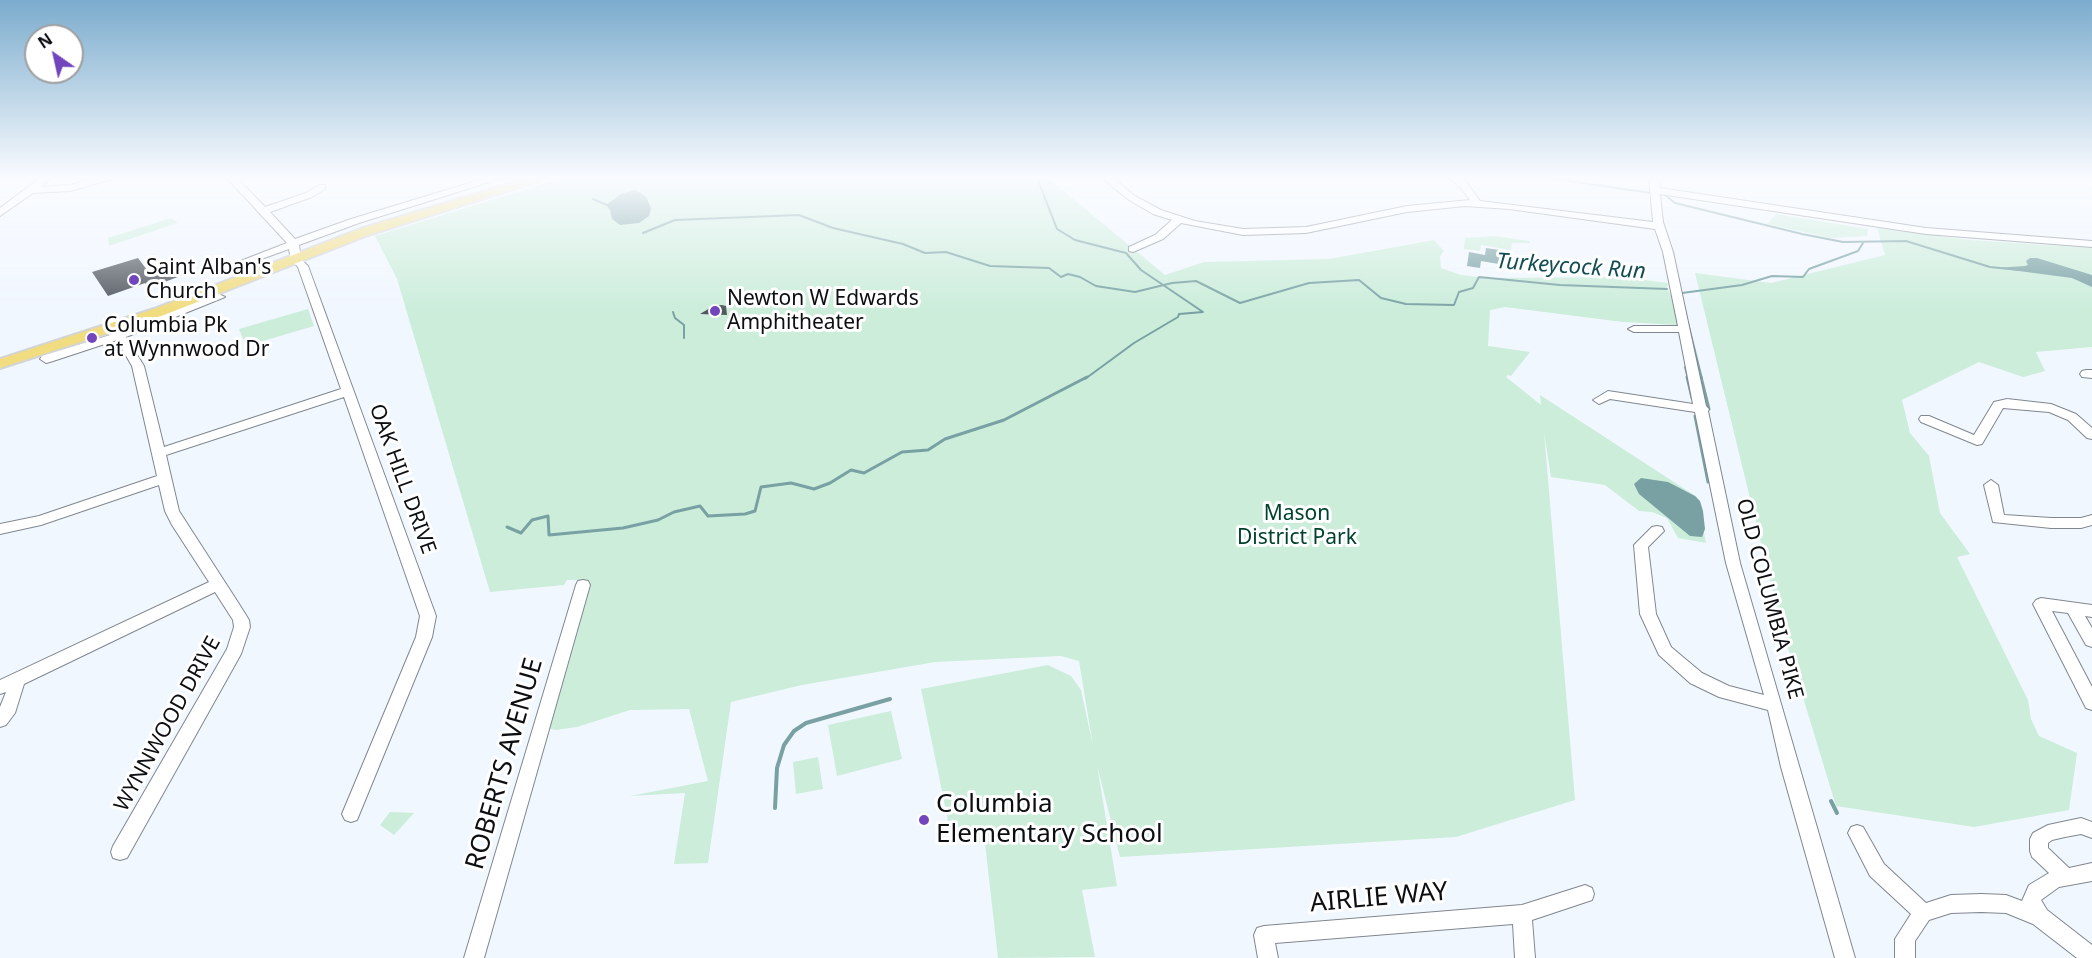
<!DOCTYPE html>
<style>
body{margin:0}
#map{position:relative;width:2092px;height:958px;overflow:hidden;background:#f1f7ff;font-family:"Noto Sans",sans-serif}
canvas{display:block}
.north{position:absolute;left:24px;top:24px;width:60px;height:60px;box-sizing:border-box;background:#fff;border:2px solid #9e9fa0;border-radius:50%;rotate:326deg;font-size:16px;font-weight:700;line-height:24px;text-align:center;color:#0c0e11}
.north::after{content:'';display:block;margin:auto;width:21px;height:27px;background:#7345bd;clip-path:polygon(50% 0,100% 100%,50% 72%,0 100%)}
</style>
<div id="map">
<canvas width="2092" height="958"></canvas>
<div class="north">N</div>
</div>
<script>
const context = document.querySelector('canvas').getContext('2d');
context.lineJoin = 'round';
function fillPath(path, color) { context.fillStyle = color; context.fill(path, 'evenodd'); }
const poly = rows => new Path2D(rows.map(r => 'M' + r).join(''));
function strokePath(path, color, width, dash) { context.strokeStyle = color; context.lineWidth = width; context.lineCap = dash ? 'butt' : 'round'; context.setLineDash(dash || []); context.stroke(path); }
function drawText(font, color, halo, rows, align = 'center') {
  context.font = font + ' "Noto Sans",sans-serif'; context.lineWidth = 6; context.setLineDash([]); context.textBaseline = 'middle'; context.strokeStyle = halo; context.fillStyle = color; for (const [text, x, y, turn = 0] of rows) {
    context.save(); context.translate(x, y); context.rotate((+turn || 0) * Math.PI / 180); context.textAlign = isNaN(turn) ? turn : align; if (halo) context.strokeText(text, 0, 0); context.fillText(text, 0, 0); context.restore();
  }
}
fillPath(poly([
 [562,178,1048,178,1165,275,1204,262,1329,259,1434,240,1444,251,1440,256,1441,268,1461,275,1487,278,1621,277,1668,283,1667,289,1673,298,1678,325,1623,322,1505,307,1490,310,1488,346,1530,352,1511,376,1508,375,1506,377,1541,405,1540,395,1697,497,1706,543,1678,538,1667,518,1652,512,1639,511,1605,485,1551,477,1544,432,1575,800,1456,837,1120,857,1097,765,1117,886,1082,890,1095,957,998,958,985,843,952,840,921,689,1048,665,1071,676,1081,690,1093,746,1079,661,1061,656,935,662,802,685,731,702,708,863,674,864,685,793,630,796,708,781,689,709,630,710,577,727,556,730,543,727,587,596,583,585,580,580,567,580,564,585,490,592,397,279,375,236],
 [1776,214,1868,229,1867,236,1831,238,1767,224],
 [171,218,178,223,109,246,108,238],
 [1877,228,1971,240,2092,248,2092,347,2036,352,2045,371,2023,377,1979,362,1902,400,1910,433,1929,456,1940,513,1970,554,1957,557,2028,700,2031,719,2039,736,2077,753,2069,810,1974,827,1836,806,1781,625,1695,273,1771,283,1885,255],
 [1494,236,1530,241,1530,243,1512,243,1511,250,1481,245,1480,251,1464,249,1465,238],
 [308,309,314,326,246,346,239,329],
 [891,711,902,759,837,776,828,725],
 [818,757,823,789,796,794,793,762],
 [390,812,414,813,394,835,380,825]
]), '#cbedda');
fillPath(poly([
 [634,190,641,193,647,198,651,209,649,216,639,223,620,225,612,219,610,210,606,205,621,194],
 [1486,248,1500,250,1499,264,1481,261,1480,268,1467,266,1469,252,1485,255],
 [2030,258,2037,258,2092,275,2092,287,2072,278,1996,268,2025,266,2028,265,2026,261],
 [1641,478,1668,482,1695,496,1700,501,1703,511,1705,529,1702,537,1690,536,1639,494,1634,484]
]), '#79a1a4');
strokePath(poly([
 [1037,178,1057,229,1075,240,1126,253,1141,270,1203,312,1179,314,1178,317,1134,343,1085,379],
 [1548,178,1651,193],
 [1664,194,1675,203,1802,234,1843,242,1906,241,1990,267,2020,270],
 [593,199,607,205],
 [643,233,675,220,799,215,833,228,903,244,925,253,946,252,990,266,1049,268,1061,277,1068,274,1080,277,1096,286,1135,292,1172,283,1196,281,1240,303,1309,283,1359,280,1381,298,1406,304,1454,305,1459,292,1473,288,1479,277,1560,285,1667,289],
 [1682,293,1742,285,1772,276,1803,277,1809,269,1858,251,1863,243],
 [673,312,675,318,684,325,684,338],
 [1688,323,1702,379],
 [1685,367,1688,379]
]), '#79a1a4', 2);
strokePath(poly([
 [1687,377,1692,398],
 [1701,377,1709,409],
 [1695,416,1708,482],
 [507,527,521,533,532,520,548,516,549,535,623,528,658,520,674,512,700,506,708,516,745,514,755,511,761,487,791,483,814,489,830,483,851,470,864,473,902,452,928,450,945,439,1004,420,1087,377]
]), '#79a1a4', 3);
strokePath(poly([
 [1831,801,1837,813],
 [775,808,777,768,784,745,794,731,806,723,890,699]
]), '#79a1a4', 4);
fillPath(poly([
 [138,258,150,274,160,274,181,267,188,273,149,288,145,283,108,296,92,272],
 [722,305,726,306,727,315,700,314,710,308,710,306]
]), '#525860');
const minor = poly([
 [40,178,51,178,41,187,70,185,98,178,116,178,70,191,33,193,0,216,0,208,40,178],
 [227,178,237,178,265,207,306,193,319,185,325,185,325,189,312,197,270,212,295,239,351,219,486,178,502,178,359,223,299,245,301,259,308,266,436,616,432,637,357,820,351,822,345,820,342,814,416,637,420,616,344,397,166,455,179,511,239,604,249,620,250,627,241,654,127,858,120,860,113,858,111,852,113,846,227,649,234,627,233,620,215,592,24,684,15,713,6,725,0,727,0,707,6,692,0,694,0,680,209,582,172,525,165,511,159,485,41,525,0,534,0,524,39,516,157,476,132,366,117,340,50,362,46,363,40,359,42,356,113,334,105,321,107,319,115,319,122,330,215,295,219,294,225,297,126,337,144,366,164,447,341,389,298,267,291,260,289,249,234,269,226,269,225,267,287,243,227,178],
 [1102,178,1113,178,1135,196,1161,210,1195,221,1243,229,1306,227,1407,206,1470,200,1461,188,1449,178,1460,178,1468,184,1480,201,1653,222,1649,178,1659,178,1660,188,1926,228,2092,241,2092,247,1926,234,1660,194,1663,222,1673,252,1706,406,1709,409,1708,411,1740,563,1855,958,1835,958,1781,767,1768,710,1719,697,1690,683,1659,655,1640,614,1634,545,1652,527,1657,526,1662,527,1664,531,1648,547,1656,614,1671,647,1702,673,1729,686,1764,695,1726,563,1695,412,1610,399,1599,404,1593,400,1608,391,1693,404,1679,332,1634,332,1628,329,1634,326,1678,326,1663,252,1655,229,1509,209,1465,206,1407,212,1306,233,1243,235,1181,223,1163,239,1133,252,1129,251,1129,247,1155,235,1172,220,1153,214,1129,200,1102,178],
 [2086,370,2092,370,2092,378,2082,377,2080,374,2082,371,2086,370],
 [2007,399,2051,404,2076,414,2092,428,2092,439,2087,438,2068,420,2049,412,2003,408,1982,444,1977,445,1921,422,1919,419,1921,416,1929,416,1974,435,1994,402,2007,399],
 [1991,480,1998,485,2004,515,2051,518,2081,518,2092,515,2092,525,2081,528,2051,528,1993,522,1984,485,1991,480],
 [583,580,588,581,590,585,484,958,464,958,576,585,578,581,583,580],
 [2041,598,2092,605,2092,617,2085,616,2092,628,2092,647,2086,645,2068,613,2052,611,2092,687,2092,710,2086,708,2033,604,2036,600,2041,598],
 [2081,818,2092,822,2092,838,2081,834,2065,837,2052,840,2048,843,2048,848,2069,868,2092,863,2092,881,2059,887,2041,900,2047,910,2092,945,2092,958,2077,958,2033,924,2006,913,1981,912,1951,913,1929,920,1915,941,1915,958,1895,958,1895,939,1911,914,1870,876,1848,833,1851,827,1857,825,1863,827,1884,864,1926,903,1951,895,1981,894,2006,895,2022,901,2029,885,2049,873,2032,857,2030,851,2030,839,2033,833,2048,825,2081,818],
 [1585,885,1592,888,1594,894,1592,900,1532,920,1535,958,1515,958,1513,924,1275,943,1278,958,1258,958,1254,935,1257,928,1264,926,1522,905,1585,885]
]);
const major = poly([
 [529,178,548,178,368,235,164,315,0,368,0,359,154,309,360,229,529,178]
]);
strokePath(minor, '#81878f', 2);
strokePath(major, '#d3d4d4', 4);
fillPath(minor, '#fff');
fillPath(major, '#f1dc7f');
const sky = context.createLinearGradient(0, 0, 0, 312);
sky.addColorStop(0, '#7baccd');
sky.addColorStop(0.57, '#f9fbff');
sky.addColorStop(1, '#f9fbff00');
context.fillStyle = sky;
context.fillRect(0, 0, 2092, 312);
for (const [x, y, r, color] of [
 [134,280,6,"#7345bd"],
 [715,311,6,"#7345bd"],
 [92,338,6,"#7345bd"],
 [924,820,6,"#7345bd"]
]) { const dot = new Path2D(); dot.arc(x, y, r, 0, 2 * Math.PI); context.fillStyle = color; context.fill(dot); strokePath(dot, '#fff', 2); }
drawText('21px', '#0c0e11', '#fff', [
 ["Saint Alban's",146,268],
 ["Church",146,292],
 ["Newton W Edwards",727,299],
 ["Amphitheater",727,323],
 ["Columbia Pk",104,326],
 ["at Wynnwood Dr",104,350]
], 'left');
drawText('21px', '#0c0e11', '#fff', [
 ["OAK HILL DRIVE",402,479,70],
 ["OLD COLUMBIA PIKE",1769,599,75],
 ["WYNNWOOD DRIVE",168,724,-61]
]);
drawText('21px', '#01422b', '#fff', [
 ["Mason",1297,514],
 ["District Park",1297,538]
]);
drawText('italic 22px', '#124d52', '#fff', [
 ["Turkeycock Run",1571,267,4]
]);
drawText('26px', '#0c0e11', '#fff', [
 ["ROBERTS AVENUE",505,764,-74],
 ["AIRLIE WAY",1379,898,-5]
]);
drawText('26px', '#0c0e11', '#fff', [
 ["Columbia",936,805],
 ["Elementary School",936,835]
], 'left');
</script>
